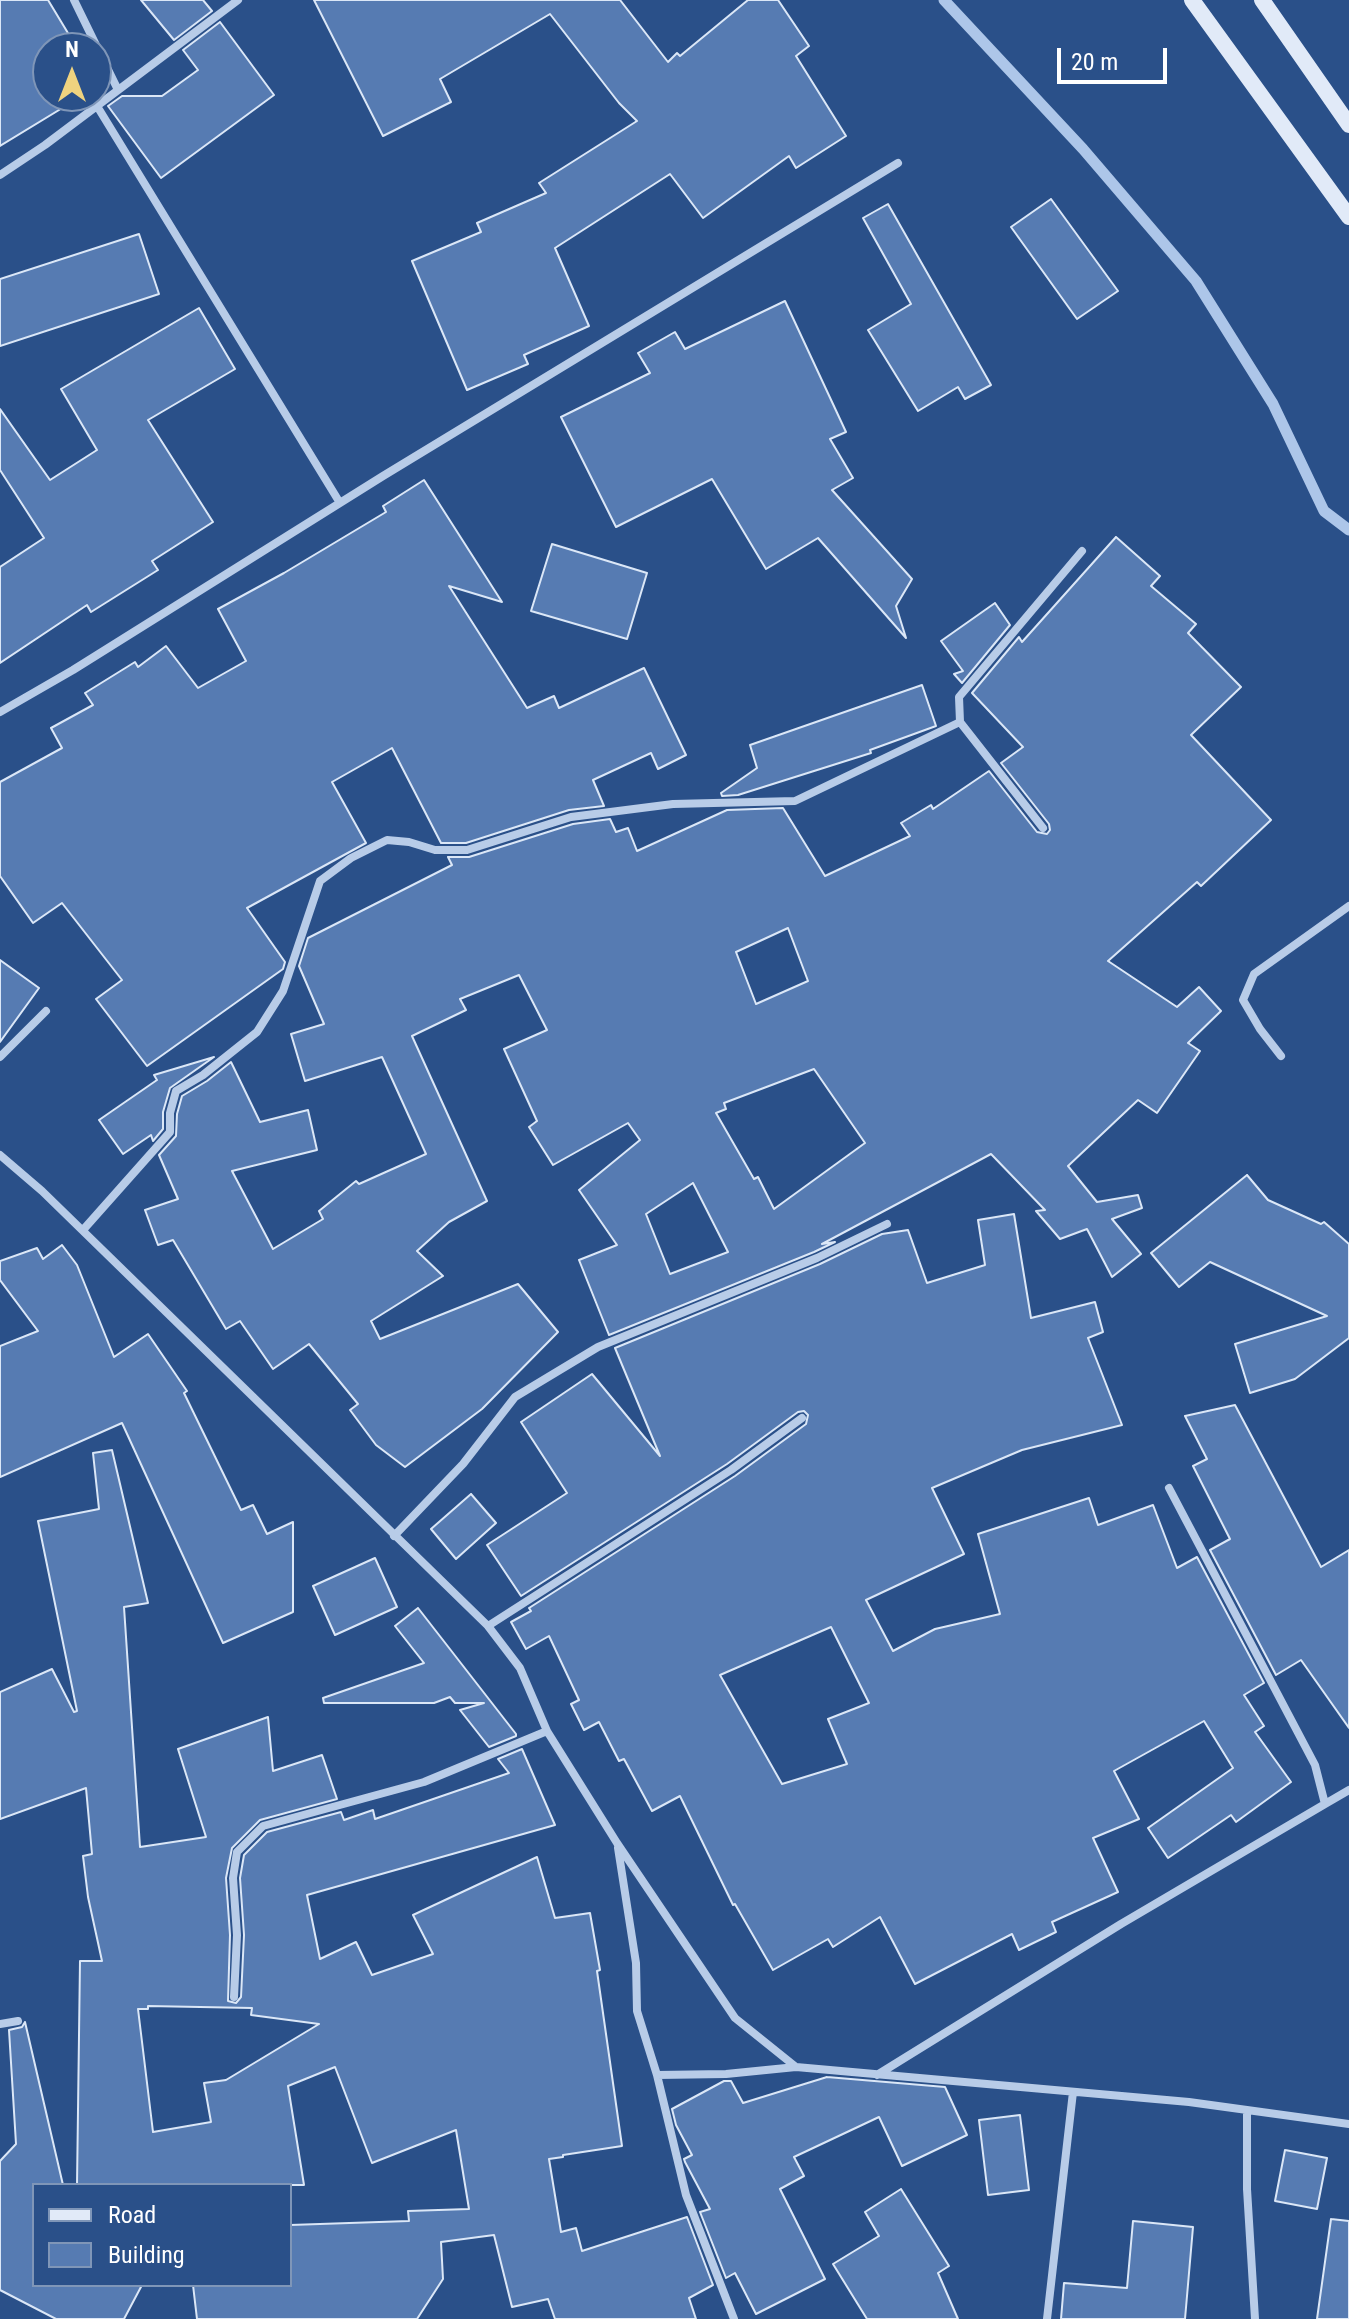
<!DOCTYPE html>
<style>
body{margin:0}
#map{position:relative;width:1349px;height:2319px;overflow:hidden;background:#2a5089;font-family:"Roboto Condensed",sans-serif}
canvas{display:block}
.legend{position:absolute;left:32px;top:2183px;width:260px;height:104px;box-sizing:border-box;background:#2a5089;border:2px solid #7f96b8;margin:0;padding:10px 14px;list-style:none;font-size:24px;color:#fff}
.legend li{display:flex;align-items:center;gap:16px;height:40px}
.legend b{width:40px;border:2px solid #7f96b8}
.north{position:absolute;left:32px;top:32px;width:80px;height:80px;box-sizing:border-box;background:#2a5089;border:2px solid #7f96b8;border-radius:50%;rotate:0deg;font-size:22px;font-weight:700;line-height:32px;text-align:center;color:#fff}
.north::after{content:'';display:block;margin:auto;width:28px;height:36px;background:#efd37f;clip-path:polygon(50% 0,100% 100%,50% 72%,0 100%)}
.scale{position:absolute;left:1057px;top:48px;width:110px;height:36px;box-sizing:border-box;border:4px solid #fff;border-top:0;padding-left:10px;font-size:24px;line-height:28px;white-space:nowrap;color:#fff;-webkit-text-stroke:6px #2a5089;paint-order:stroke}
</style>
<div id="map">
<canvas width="1349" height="2319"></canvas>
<ul class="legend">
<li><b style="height:10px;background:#e1eaf8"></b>Road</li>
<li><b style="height:22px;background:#567bb2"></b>Building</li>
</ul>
<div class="north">N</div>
<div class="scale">20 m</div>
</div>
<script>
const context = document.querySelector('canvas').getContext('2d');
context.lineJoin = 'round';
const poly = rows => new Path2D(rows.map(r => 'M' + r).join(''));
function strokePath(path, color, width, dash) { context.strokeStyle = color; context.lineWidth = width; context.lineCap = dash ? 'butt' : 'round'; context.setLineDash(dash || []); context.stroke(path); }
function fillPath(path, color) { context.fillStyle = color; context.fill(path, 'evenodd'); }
strokePath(poly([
 [944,0,1083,149,1196,281,1273,404,1324,511,1349,530]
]), '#adc6e9', 11);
const building = poly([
 [0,0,48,0,77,48,48,48,48,96,82,96,0,146,0,0],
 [141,0,203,0,212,11,174,40,141,0],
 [314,0,620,0,668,62,677,53,680,56,748,0,778,0,809,46,796,56,846,136,796,168,789,156,703,218,670,174,555,248,589,326,524,355,528,364,467,390,412,261,481,232,477,223,546,193,539,183,637,121,619,103,550,14,440,79,451,102,383,136,314,0],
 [220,22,274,95,161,178,108,106,122,96,162,96,198,70,183,50,220,22],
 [1051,199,1118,291,1077,319,1011,227,1051,199],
 [888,204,991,385,965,399,958,387,918,411,868,330,911,304,863,218,888,204],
 [139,234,159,294,0,346,0,279,139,234],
 [785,301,846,432,830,439,853,478,832,490,912,579,896,606,906,638,818,538,766,569,712,479,616,527,561,417,650,373,638,353,675,332,685,349,785,301],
 [199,308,235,369,148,420,213,522,152,561,158,570,91,612,87,605,0,663,0,567,44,538,0,470,0,409,50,480,97,450,61,389,199,308],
 [424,480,502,602,449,586,527,708,554,696,559,708,644,668,686,755,658,769,651,753,593,780,604,806,569,810,466,843,441,843,392,748,332,782,366,843,247,908,285,962,283,969,147,1066,96,999,122,980,62,903,33,923,0,876,0,782,62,748,51,728,93,705,85,693,135,662,138,667,166,646,198,688,246,661,218,609,284,573,386,512,383,506,424,480],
 [1116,537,1160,576,1151,586,1196,624,1188,633,1241,687,1191,735,1271,820,1201,886,1197,882,1108,961,1177,1007,1199,987,1221,1011,1188,1043,1200,1051,1157,1113,1138,1100,1068,1166,1097,1202,1138,1195,1142,1208,1112,1219,1141,1254,1112,1277,1087,1229,1060,1239,1036,1211,1045,1210,991,1154,822,1244,835,1242,814,1252,609,1335,579,1260,617,1245,579,1190,640,1140,628,1123,553,1165,529,1127,537,1121,504,1049,547,1030,519,975,460,999,466,1010,412,1036,487,1201,449,1222,417,1251,443,1276,371,1321,380,1339,518,1284,558,1332,482,1409,405,1467,376,1445,350,1410,358,1404,309,1344,273,1369,240,1321,226,1329,173,1240,158,1245,145,1210,178,1199,159,1155,176,1136,177,1114,182,1096,207,1081,231,1062,260,1122,308,1110,317,1150,232,1171,273,1249,323,1219,319,1211,356,1181,359,1184,426,1154,382,1057,305,1081,291,1034,324,1024,299,966,308,938,452,865,448,857,469,857,573,824,610,819,616,832,628,828,637,851,727,810,783,808,825,876,910,836,901,823,931,805,933,809,989,771,1037,832,1047,834,1050,830,1049,824,1001,763,1023,747,972,693,1019,637,1022,642,1116,537],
 [788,928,808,981,756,1004,736,952,788,928],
 [814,1069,865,1143,774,1209,758,1177,754,1179,716,1113,726,1109,724,1103,814,1069],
 [693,1183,728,1252,670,1274,646,1214,693,1183],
 [552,544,647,573,627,639,531,611,552,544],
 [995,603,1010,625,962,683,954,674,963,671,941,641,995,603],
 [922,685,936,726,870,750,871,753,738,795,722,796,721,793,757,768,750,745,922,685],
 [0,960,39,988,0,1042,0,960],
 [214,1057,170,1088,163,1112,163,1129,153,1141,151,1135,123,1154,99,1120,157,1080,154,1075,214,1057],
 [1247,1175,1268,1200,1321,1224,1324,1222,1349,1244,1349,1338,1295,1379,1250,1393,1235,1344,1327,1316,1210,1262,1179,1287,1151,1253,1247,1175],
 [1014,1214,1031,1318,1095,1302,1103,1332,1088,1338,1122,1425,1022,1450,932,1488,964,1554,866,1600,893,1651,935,1629,1000,1614,978,1534,1089,1498,1098,1525,1153,1505,1177,1568,1197,1557,1264,1683,1244,1695,1264,1726,1255,1732,1291,1782,1236,1822,1231,1815,1168,1858,1148,1828,1233,1768,1204,1721,1114,1771,1139,1819,1093,1838,1118,1892,1052,1922,1056,1932,1019,1950,1012,1934,915,1984,880,1917,833,1947,828,1939,773,1970,735,1904,733,1905,680,1796,652,1811,624,1759,619,1761,599,1722,584,1730,571,1704,579,1700,549,1636,526,1649,511,1622,531,1611,529,1608,735,1476,806,1424,808,1415,804,1411,798,1412,727,1464,521,1596,487,1545,567,1493,521,1422,592,1374,660,1456,615,1348,820,1264,882,1234,908,1230,927,1283,985,1265,978,1220,1014,1214],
 [831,1627,869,1703,828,1719,847,1764,782,1784,720,1675,831,1627],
 [62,1245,77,1265,114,1357,148,1334,187,1391,184,1393,241,1510,253,1505,267,1534,293,1522,293,1612,223,1643,122,1423,0,1477,0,1346,38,1331,0,1280,0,1261,37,1248,43,1259,62,1245],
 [1235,1405,1321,1567,1349,1550,1349,1728,1301,1660,1276,1675,1210,1550,1230,1539,1193,1466,1207,1459,1185,1416,1235,1405],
 [112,1450,148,1603,124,1607,140,1847,206,1837,178,1749,268,1717,273,1771,322,1755,337,1799,260,1820,232,1848,226,1878,230,1935,228,2001,236,2003,241,1997,244,1935,240,1878,244,1855,267,1832,341,1812,344,1820,373,1810,375,1819,509,1773,498,1759,522,1749,555,1825,307,1895,320,1959,356,1942,372,1975,433,1954,413,1915,537,1857,555,1918,590,1913,600,1970,597,1971,622,2146,563,2155,563,2157,549,2159,561,2232,576,2228,582,2251,687,2217,713,2285,689,2298,696,2319,555,2319,548,2299,512,2307,494,2235,441,2242,443,2279,417,2319,197,2319,193,2285,290,2285,290,2225,409,2221,408,2211,469,2209,456,2130,372,2163,335,2067,288,2086,304,2185,77,2185,80,1961,102,1961,88,1897,83,1856,92,1854,86,1788,0,1819,0,1692,52,1669,74,1712,77,1711,38,1521,99,1509,93,1453,112,1450],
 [148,2006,252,2008,251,2015,319,2024,226,2080,204,2083,211,2122,153,2132,138,2009,148,2009,148,2006],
 [471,1494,496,1523,456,1559,431,1529,471,1494],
 [375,1558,397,1607,335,1635,313,1586,375,1558],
 [418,1608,516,1734,516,1736,489,1747,460,1710,484,1703,455,1703,450,1697,434,1703,324,1703,323,1698,424,1663,395,1626,418,1608],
 [25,2022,63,2185,34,2185,34,2285,142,2285,124,2319,56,2319,0,2290,0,2161,16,2144,9,2030,22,2027,25,2022],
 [827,2077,945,2087,967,2135,902,2166,879,2117,794,2157,804,2176,780,2189,825,2279,756,2314,735,2273,726,2278,700,2212,710,2209,685,2162,684,2159,692,2155,676,2125,672,2109,724,2081,731,2081,743,2103,827,2077],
 [1020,2115,1029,2190,988,2195,979,2120,1020,2115],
 [1285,2150,1327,2158,1317,2209,1275,2201,1285,2150],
 [901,2189,949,2266,938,2273,958,2319,867,2319,833,2264,879,2236,865,2212,901,2189],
 [1331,2219,1349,2221,1349,2319,1317,2319,1331,2219],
 [1133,2221,1193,2227,1185,2319,1061,2319,1064,2283,1127,2288,1133,2221]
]);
fillPath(building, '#567bb2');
strokePath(building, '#dbe7f7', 2);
strokePath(poly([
 [74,0,118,90],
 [97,106,340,503],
 [0,175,45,145,238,0],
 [0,712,73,670,383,476,898,163],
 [960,722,1043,828],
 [1281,1056,1260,1029,1243,1000,1254,974,1349,906],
 [0,1057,46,1011],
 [0,1155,42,1191,488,1626,520,1668,547,1731,617,1843,735,2018,796,2067],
 [83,1230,170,1132,170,1113,176,1091,203,1075,257,1032,283,991,320,881,351,858,387,840,409,842,435,850,467,850,571,817,673,804,795,801,960,722,959,697,1082,551],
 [394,1536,463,1464,515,1397,598,1347,817,1258,887,1224],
 [488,1626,731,1470,802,1418],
 [1325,1804,1349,1790],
 [618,1848,636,1963,637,2011,657,2075,686,2195,734,2319],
 [234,1997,237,1935,233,1878,237,1852,263,1826,424,1782,547,1731],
 [0,2024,18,2021],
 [657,2075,726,2074,796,2067,1189,2102,1349,2124],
 [877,2075,1121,1924,1325,1804,1315,1765,1169,1488],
 [1247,2110,1247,2189,1255,2319],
 [1047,2319,1073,2092]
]), '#b8cce8', 8);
strokePath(poly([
 [1192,0,1349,217],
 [1262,0,1349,125]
]), '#e1eaf8', 16);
</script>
